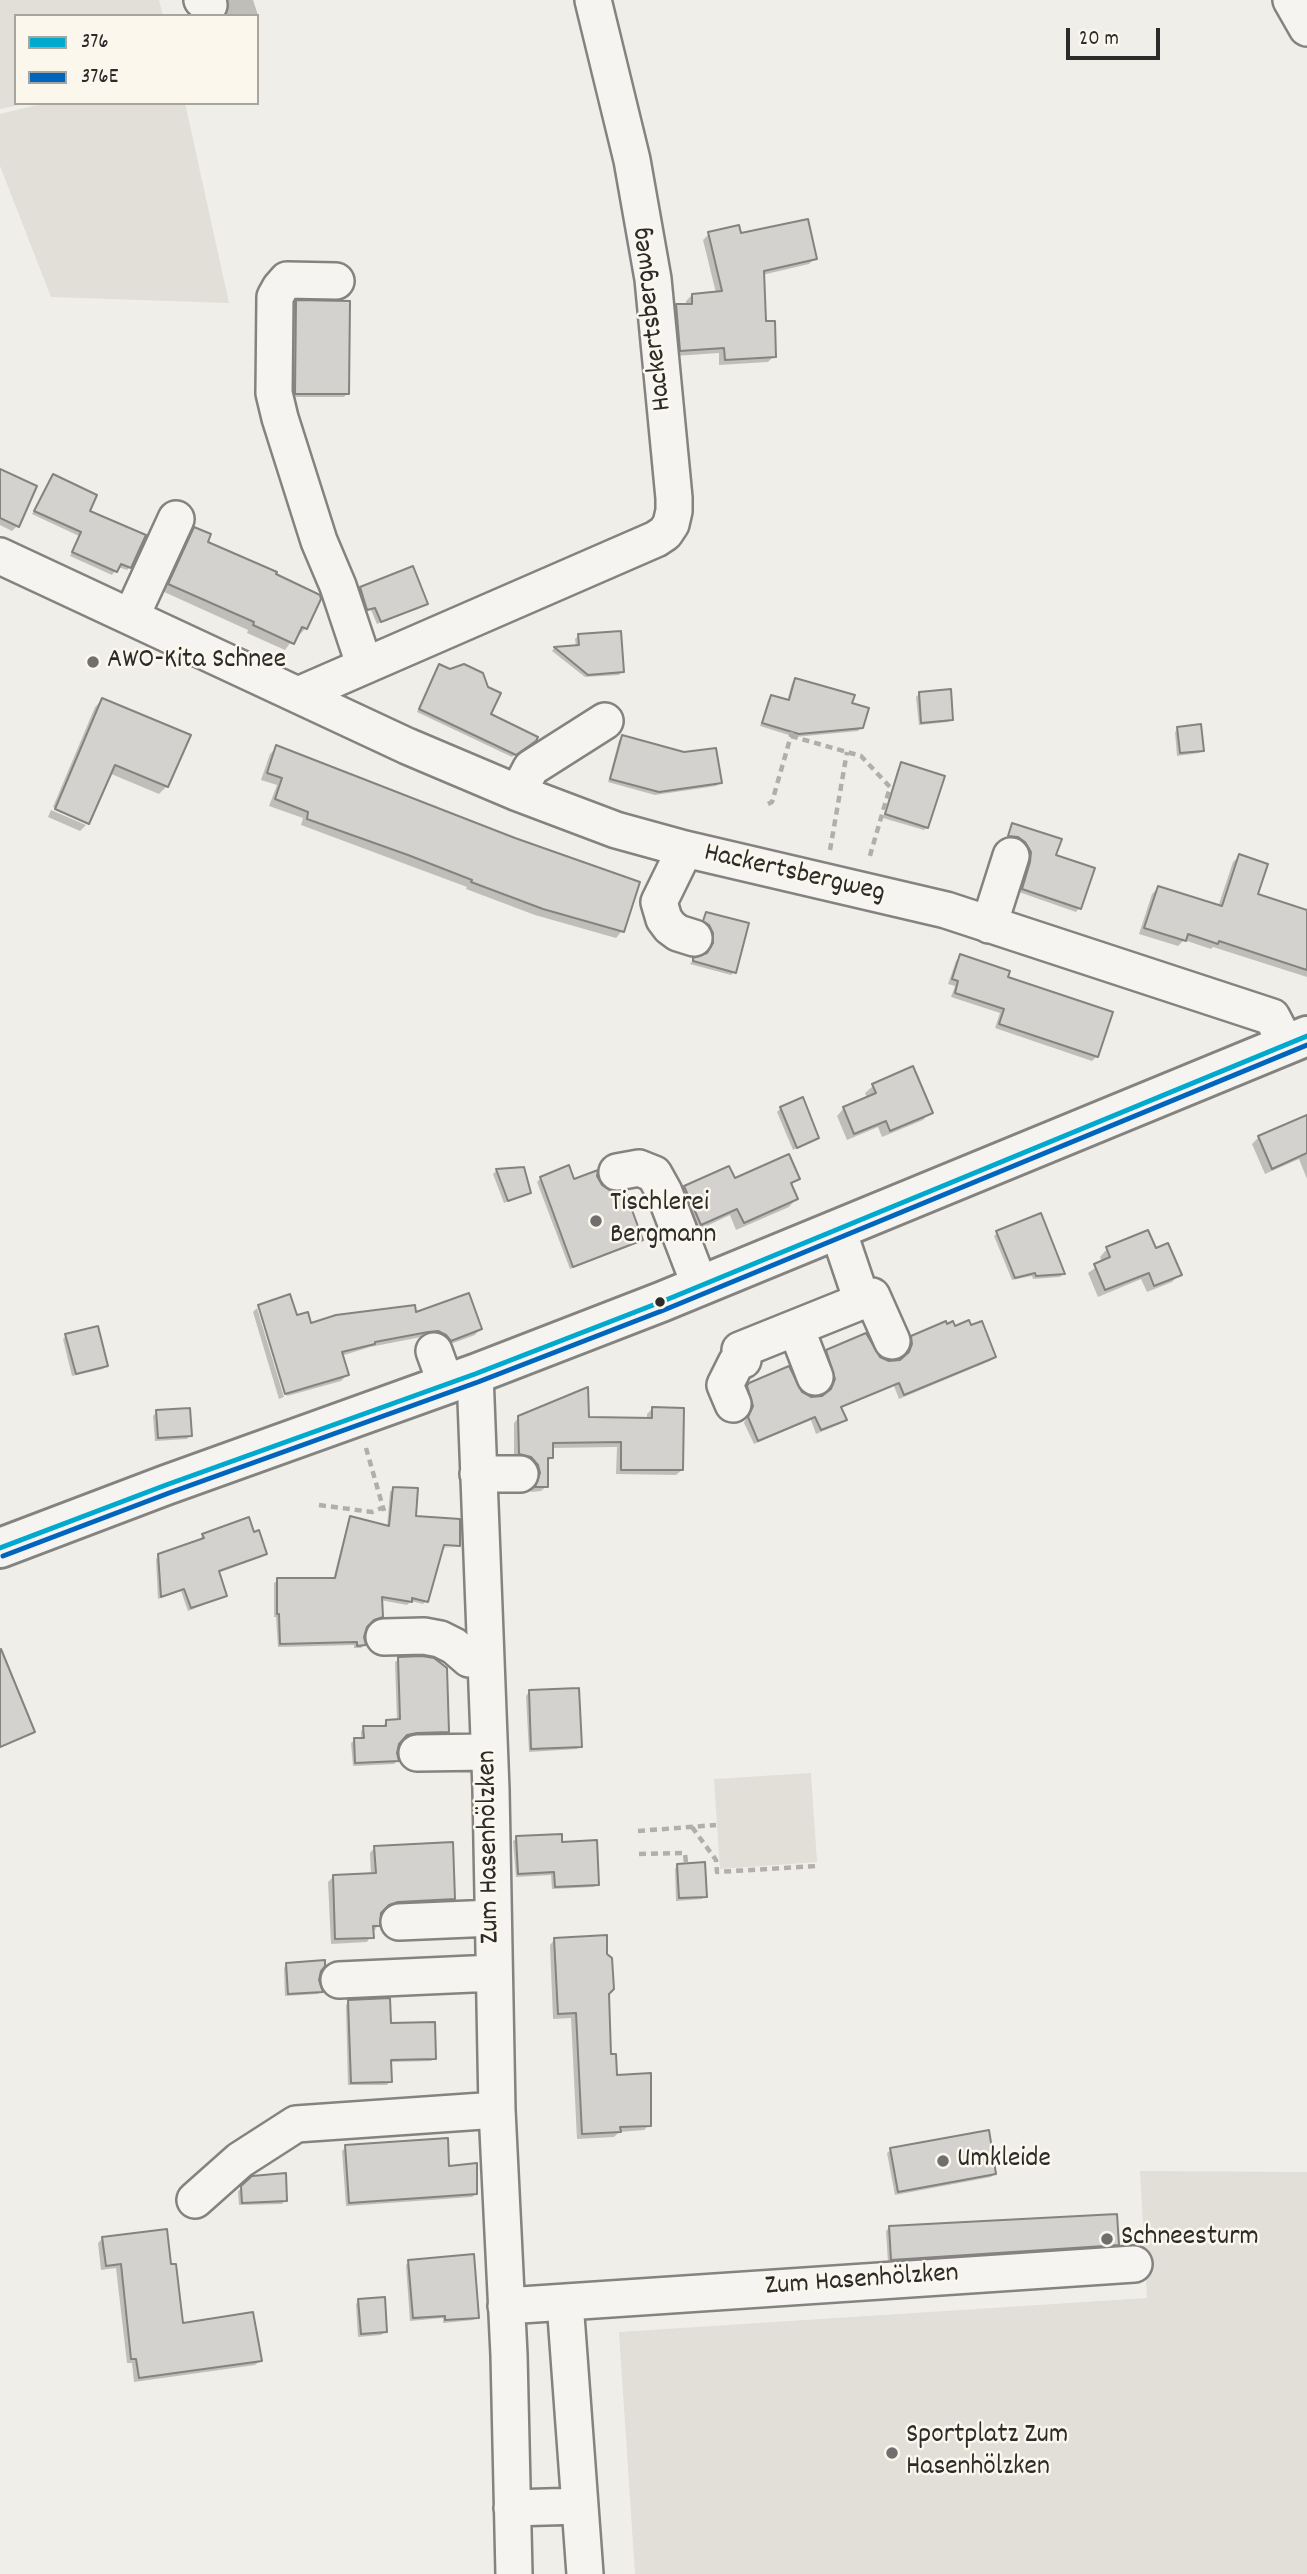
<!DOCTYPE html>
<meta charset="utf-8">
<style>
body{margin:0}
#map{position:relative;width:1307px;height:2574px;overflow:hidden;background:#f0eee8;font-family:Dekko,sans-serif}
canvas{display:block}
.legend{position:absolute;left:14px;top:14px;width:245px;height:91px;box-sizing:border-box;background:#fbf7ec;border:2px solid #a8a59f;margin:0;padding:9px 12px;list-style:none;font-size:21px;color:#2b2b2b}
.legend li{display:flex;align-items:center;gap:14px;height:35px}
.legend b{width:35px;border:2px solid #a8a59f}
.scale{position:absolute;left:1066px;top:28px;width:94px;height:32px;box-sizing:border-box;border:4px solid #2b2b2b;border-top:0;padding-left:9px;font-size:21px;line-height:24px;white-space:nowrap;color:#2b2b2b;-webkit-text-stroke:5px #fbf7ec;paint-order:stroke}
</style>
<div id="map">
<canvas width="1307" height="2574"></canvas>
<ul class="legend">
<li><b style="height:9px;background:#00a9ce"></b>376</li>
<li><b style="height:9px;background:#0065bd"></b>376E</li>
</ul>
<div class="scale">20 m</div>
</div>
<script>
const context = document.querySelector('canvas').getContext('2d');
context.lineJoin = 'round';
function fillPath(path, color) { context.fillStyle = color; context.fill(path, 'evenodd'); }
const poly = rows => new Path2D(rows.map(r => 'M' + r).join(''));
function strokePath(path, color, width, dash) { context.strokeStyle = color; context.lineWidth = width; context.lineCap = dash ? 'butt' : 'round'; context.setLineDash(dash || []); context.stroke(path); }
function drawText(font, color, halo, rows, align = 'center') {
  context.font = font + ' Dekko,sans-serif'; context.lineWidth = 5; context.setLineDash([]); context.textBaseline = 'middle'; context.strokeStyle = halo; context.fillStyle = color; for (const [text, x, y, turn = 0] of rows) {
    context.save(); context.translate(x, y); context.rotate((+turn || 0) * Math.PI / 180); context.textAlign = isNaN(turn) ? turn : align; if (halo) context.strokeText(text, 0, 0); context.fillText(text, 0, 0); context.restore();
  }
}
fillPath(poly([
 [0,0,159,0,163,16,16,16,16,103,29,103,0,109],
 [45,103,185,103,229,303,51,297,0,166,0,114],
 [811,1773,817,1862,720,1869,714,1779],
 [1140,2171,1307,2172,1307,2574,635,2574,619,2332,1147,2298]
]), '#e1dfd7');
fillPath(poly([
 [224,0,253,0,258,15,225,16],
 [709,234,740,235,815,258,809,264,762,275,765,323,774,356,768,362,719,365,719,353,675,356,670,312,676,306,686,306,686,301,692,295,716,293,703,240],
 [297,302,348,393,344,397,292,397,292,307],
 [0,471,19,524,12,531,0,525],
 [53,476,88,512,130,567,127,570,118,567,112,575,70,556,79,536,32,514],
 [195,529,206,542,319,599,306,628,298,636,296,635,285,650,247,633,248,630,162,591,188,536],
 [360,588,426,603,377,624,371,610,364,612,357,592],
 [579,635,622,671,619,675,585,677,552,651,554,648,576,647,575,639],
 [439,667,488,715,530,744,512,757,417,712],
 [796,680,850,704,862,727,858,731,795,737,760,726,768,700,771,697,787,701,792,683],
 [920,693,951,719,948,722,919,725,916,697],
 [102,700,167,786,159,794,109,773,87,824,87,821,53,807,95,707],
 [1178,729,1202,750,1199,753,1177,756,1175,732],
 [623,737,720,783,716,786,655,795,608,782,619,740],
 [277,747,622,931,616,938,535,915,466,889,467,887,301,825,303,818,269,806,277,785,261,780,270,754],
 [902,764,927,827,924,830,883,818,898,768],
 [51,810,86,825,80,831,48,817],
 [1013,825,1054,856,1079,908,1076,912,1019,892,1028,867,1028,855,1014,840,1006,839],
 [1239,856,1256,895,1307,912,1307,977,1213,947,1211,949,1184,940,1178,946,1139,934,1152,894,1158,888,1218,907,1233,862],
 [706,914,734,972,731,975,690,964,694,959,706,955,711,948,711,937,701,925],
 [961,956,1006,978,1097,1056,1092,1061,995,1028,1000,1013,951,997,955,986,948,984,956,961],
 [873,1086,931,1112,923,1120,882,1137,878,1127,847,1140,837,1116,844,1108,867,1098,865,1093],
 [781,1108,817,1138,793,1150,777,1112],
 [1307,1116,1307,1179,1299,1159,1265,1174,1252,1144,1259,1137],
 [522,1168,529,1192,504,1203,493,1174,496,1171],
 [596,1177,641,1240,638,1243,570,1269,537,1182,541,1178,573,1181],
 [797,1179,790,1186,796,1199,789,1207,736,1230,730,1215,694,1232,677,1195,685,1187,734,1180],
 [997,1233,1063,1274,1060,1277,1033,1279,1032,1276,1012,1280,994,1236],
 [1107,1249,1155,1250,1180,1274,1172,1282,1147,1292,1141,1279,1098,1297,1088,1273,1102,1263,1100,1257],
 [258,1307,259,1307,296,1317,310,1325,415,1315,480,1329,475,1335,445,1346,432,1336,421,1337,370,1347,341,1356,347,1375,341,1381,287,1396,260,1307],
 [257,1308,284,1397,279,1399,253,1312],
 [954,1329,994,1356,990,1361,899,1399,894,1386,840,1408,845,1419,840,1424,816,1434,811,1420,754,1444,744,1423,749,1411,743,1391,750,1384,801,1394,811,1398,822,1398,828,1394,831,1385,823,1356,827,1352,878,1358,889,1363,900,1361,905,1357,907,1343,912,1338],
 [66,1336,106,1366,103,1369,72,1376,63,1339],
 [652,1409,682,1470,676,1475,616,1474,617,1447,551,1448,552,1457,546,1463,547,1486,541,1491,531,1492,536,1480,514,1459,514,1423,519,1417,647,1419,647,1414],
 [157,1412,190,1436,187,1439,155,1441,153,1416],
 [393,1489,416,1489,414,1518,459,1521,458,1547,458,1544,435,1543,435,1547,456,1548,441,1548,427,1601,423,1604,411,1601,407,1605,380,1600,381,1616,365,1626,362,1637,364,1645,361,1648,354,1648,354,1645,278,1647,276,1617,274,1617,274,1583,278,1580,333,1580,348,1521,351,1518,387,1527,390,1492],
 [203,1535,265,1554,262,1557,218,1573,225,1595,222,1598,188,1611,181,1591,158,1599,156,1559,159,1556,201,1541,200,1539],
 [399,1659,447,1732,444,1735,412,1736,402,1738,398,1743,395,1753,397,1761,394,1764,353,1766,351,1743,355,1740,361,1739,361,1731,364,1728,383,1727,386,1721,397,1721,395,1662],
 [529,1692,580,1746,577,1749,529,1752,526,1696],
 [517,1838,560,1844,597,1884,594,1887,552,1889,551,1875,516,1877,513,1841],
 [375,1847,454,1899,448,1904,391,1907,382,1909,379,1913,378,1925,367,1942,331,1944,328,1882,334,1876,371,1875,370,1853],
 [678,1865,705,1896,702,1899,676,1901,675,1869],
 [555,1939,606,1955,610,2056,615,2077,649,2125,644,2130,619,2132,614,2137,577,2139,571,2018,553,2019,550,1945],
 [287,1964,319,1971,317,1980,321,1991,318,1994,285,1996,284,1968],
 [349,2001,389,2025,435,2058,431,2061,390,2062,390,2081,387,2085,348,2085,346,2005],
 [346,2147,476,2194,472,2197,346,2206,342,2151],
 [891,2150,994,2174,991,2177,895,2195,887,2153],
 [253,2178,285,2200,282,2204,239,2205,238,2191],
 [890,2227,1117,2244,1114,2248,888,2263,886,2231],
 [103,2238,169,2266,181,2325,260,2361,255,2365,134,2382,132,2363,127,2363,116,2268,101,2270,98,2243],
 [409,2262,477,2317,473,2320,443,2323,443,2318,410,2321,406,2265],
 [359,2300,385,2332,381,2335,358,2337,356,2304]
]), '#0003');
const building = poly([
 [808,219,817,259,764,271,766,321,775,321,776,357,725,360,724,348,680,351,676,304,692,304,692,294,722,291,708,232,739,225,741,233,808,219],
 [296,300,350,301,349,394,295,394,296,300],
 [0,469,37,486,19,527,0,518,0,469],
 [53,474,97,495,90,511,146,535,131,568,121,564,117,572,72,552,81,532,34,511,53,474],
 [194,527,211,534,208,542,277,572,276,574,320,595,321,599,307,629,302,627,294,644,253,625,254,622,168,584,194,527],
 [413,566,428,604,381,622,375,608,367,610,360,587,413,566],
 [621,631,624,672,588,675,554,647,579,645,578,634,621,631],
 [439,664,450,669,464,664,483,673,488,687,501,693,491,714,538,737,536,741,516,755,419,709,439,664],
 [795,678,855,695,852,703,869,708,863,728,799,734,762,723,771,695,789,700,795,678],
 [951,689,953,720,921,723,919,692,951,689],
 [102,698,191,735,168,787,115,765,89,824,55,809,102,698],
 [1201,724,1204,751,1180,753,1177,727,1201,724],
 [622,735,684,752,716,748,722,783,659,792,610,779,622,735],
 [276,745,515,838,640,882,624,932,543,909,471,882,472,880,408,855,307,819,308,812,275,799,282,778,267,773,276,745],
 [901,762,945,776,928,828,885,814,901,762],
 [1012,823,1062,839,1056,855,1095,868,1081,909,1022,889,1030,862,1031,852,1025,842,1018,837,1008,836,1012,823],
 [1239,854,1268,864,1258,894,1307,910,1307,970,1219,941,1218,944,1188,934,1186,941,1144,928,1158,886,1222,906,1239,854],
 [706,912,749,923,736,973,693,961,693,958,707,953,713,943,713,933,709,925,703,921,706,912],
 [960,954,1010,971,1008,977,1113,1012,1098,1057,999,1024,1004,1009,955,993,958,981,952,979,960,954],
 [913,1066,933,1113,890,1131,886,1121,854,1134,843,1107,876,1093,872,1084,913,1066],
 [803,1097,819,1138,797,1148,780,1107,803,1097],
 [1307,1115,1307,1153,1272,1169,1258,1136,1307,1115],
 [789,1154,800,1179,791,1183,798,1199,744,1223,737,1209,701,1225,684,1186,729,1166,735,1178,789,1154],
 [569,1165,574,1179,598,1170,597,1176,602,1185,611,1191,625,1191,643,1240,573,1267,540,1177,569,1165],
 [524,1167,531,1193,508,1201,496,1169,524,1167],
 [1041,1213,1065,1274,1036,1276,1035,1273,1015,1278,996,1231,1041,1213],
 [1148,1230,1156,1248,1168,1243,1182,1275,1154,1286,1149,1273,1105,1290,1094,1264,1110,1257,1106,1247,1148,1230],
 [469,1293,482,1329,451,1341,446,1335,438,1331,428,1332,375,1342,375,1344,342,1352,349,1375,285,1394,258,1305,290,1294,297,1315,308,1312,311,1323,336,1315,415,1305,416,1312,469,1293],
 [969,1320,971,1325,982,1321,996,1357,904,1395,899,1383,841,1407,847,1420,821,1430,815,1417,758,1441,748,1417,753,1406,747,1386,749,1383,789,1366,802,1392,811,1397,822,1396,831,1389,835,1379,826,1350,866,1333,880,1357,889,1361,900,1360,909,1352,912,1344,911,1336,946,1321,947,1324,953,1321,955,1326,969,1320],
 [98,1326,108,1366,76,1374,65,1334,98,1326],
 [588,1387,589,1417,652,1418,652,1407,684,1408,683,1470,621,1470,621,1442,553,1443,553,1458,548,1458,548,1487,535,1487,540,1473,538,1465,531,1457,519,1454,518,1416,588,1387],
 [190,1408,192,1436,158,1438,156,1410,190,1408],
 [393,1487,418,1488,416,1516,460,1519,460,1546,444,1545,428,1602,412,1598,412,1602,382,1597,383,1617,374,1620,367,1627,364,1637,366,1645,357,1646,357,1642,280,1644,279,1614,277,1614,277,1578,335,1578,350,1516,389,1526,393,1487],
 [249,1517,254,1532,259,1530,267,1554,219,1571,227,1596,191,1608,184,1589,161,1597,158,1554,204,1538,202,1534,249,1517],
 [1,1649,35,1732,0,1747,0,1650,1,1649],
 [422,1656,434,1658,447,1668,449,1732,417,1733,407,1735,399,1744,397,1753,399,1761,355,1763,354,1738,364,1738,363,1726,386,1726,386,1720,400,1719,398,1657,422,1656],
 [579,1688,582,1747,531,1749,529,1690,579,1688],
 [562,1834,562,1842,597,1840,599,1885,555,1887,554,1872,518,1874,516,1836,562,1834],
 [453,1842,455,1899,398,1902,389,1905,381,1913,380,1926,373,1926,374,1938,335,1939,333,1875,376,1873,374,1846,453,1842],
 [705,1862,707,1897,679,1898,677,1864,705,1862],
 [607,1935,607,1954,612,1958,614,1989,609,1994,611,2054,616,2054,617,2075,651,2073,651,2126,620,2127,621,2132,582,2134,576,2013,558,2014,554,1938,607,1935],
 [325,1960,325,1966,321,1971,319,1980,323,1992,288,1994,286,1963,325,1960],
 [390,1998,391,2023,435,2022,436,2059,391,2060,392,2082,351,2083,348,2000,390,1998],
 [989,2130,996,2174,898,2192,890,2148,989,2130],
 [448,2138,449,2166,477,2163,477,2194,349,2203,345,2145,448,2138],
 [286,2173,287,2201,242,2203,241,2186,252,2176,286,2173],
 [1117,2214,1119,2245,891,2260,889,2226,1117,2214],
 [167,2229,171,2264,176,2264,183,2323,253,2312,262,2361,139,2378,136,2359,131,2359,121,2264,106,2266,102,2237,167,2229],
 [474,2254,479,2318,445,2320,445,2316,413,2318,408,2260,474,2254],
 [385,2297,387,2332,361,2334,358,2299,385,2297]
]);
fillPath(building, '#d4d2ce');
strokePath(building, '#848380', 2);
const minor = poly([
 [202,0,209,5],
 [1291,0,1307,28],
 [336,281,287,280,280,288,275,297,274,393,280,418,319,541,338,586,364,664],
 [0,556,407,746,518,793,616,830,685,849,946,910,1272,1017,1286,1044],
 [131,617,176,519],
 [298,695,656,539,665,533,671,524,674,511,674,498,653,279,632,160,593,0],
 [518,793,531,768,605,721],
 [685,849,659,902,664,919,670,927,678,933,694,938],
 [989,925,1011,856],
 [617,1172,639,1168,654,1174,664,1192,700,1286],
 [862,1301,872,1296,892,1341],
 [796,1328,815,1377],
 [434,1351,446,1384],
 [475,1374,491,1790,497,2110,509,2355,514,2574],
 [733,1404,725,1385,736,1363,743,1360,740,1350,862,1301,838,1230],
 [478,1474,520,1474],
 [384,1637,424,1636,440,1639,454,1646,469,1659],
 [417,1753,489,1752],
 [399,1922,493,1918],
 [339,1980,494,1973],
 [195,2200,240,2160,296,2124,497,2110],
 [565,2302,585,2574],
 [506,2306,1134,2264],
 [512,2508,580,2506]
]);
const major = poly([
 [0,1548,166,1485,475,1374,661,1302,1307,1036]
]);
strokePath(minor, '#848380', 40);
strokePath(major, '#848380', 44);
strokePath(poly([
 [791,736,861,756,890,787,869,859],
 [768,804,772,802,792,732],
 [830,850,847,752],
 [366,1448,384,1511],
 [319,1505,372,1512,384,1507],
 [692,1827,716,1860,717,1872,817,1866],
 [638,1831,716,1825],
 [639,1854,685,1853,686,1863]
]), '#b0afac', 4.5, [7, 5]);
strokePath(minor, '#f5f4f0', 35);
strokePath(major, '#f5f4f0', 38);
strokePath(poly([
 [0,1548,166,1485,475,1374,661,1302,1307,1036]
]), '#00a9ce', 5);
strokePath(poly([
 [3,1556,169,1493,478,1382,664,1310,1307,1045]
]), '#0065bd', 5);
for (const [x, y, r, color] of [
 [93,662,7,"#706f6d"],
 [596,1221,7,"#706f6d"],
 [660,1302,6,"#2b2b2b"],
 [943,2161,7,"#706f6d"],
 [1107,2239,7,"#706f6d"],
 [892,2453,7,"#706f6d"]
]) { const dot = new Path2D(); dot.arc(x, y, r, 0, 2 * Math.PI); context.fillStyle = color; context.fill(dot); strokePath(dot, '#fbf7ec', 2.5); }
drawText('28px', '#2b2b2b', '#fbf7ec', [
 ["Hackertsbergweg",654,319,-97],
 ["Hackertsbergweg",794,875,13],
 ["Zum Hasenhölzken",491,1847,-91],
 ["Zum Hasenhölzken",862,2282,-4]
]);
drawText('28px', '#2b2b2b', '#fbf7ec', [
 ["AWO-Kita Schnee",107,662],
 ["Tischlerei",610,1205],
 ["Bergmann",610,1237],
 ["Umkleide",957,2161],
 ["Schneesturm",1121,2239],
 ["Sportplatz Zum",906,2437],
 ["Hasenhölzken",906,2469]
], 'left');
</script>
